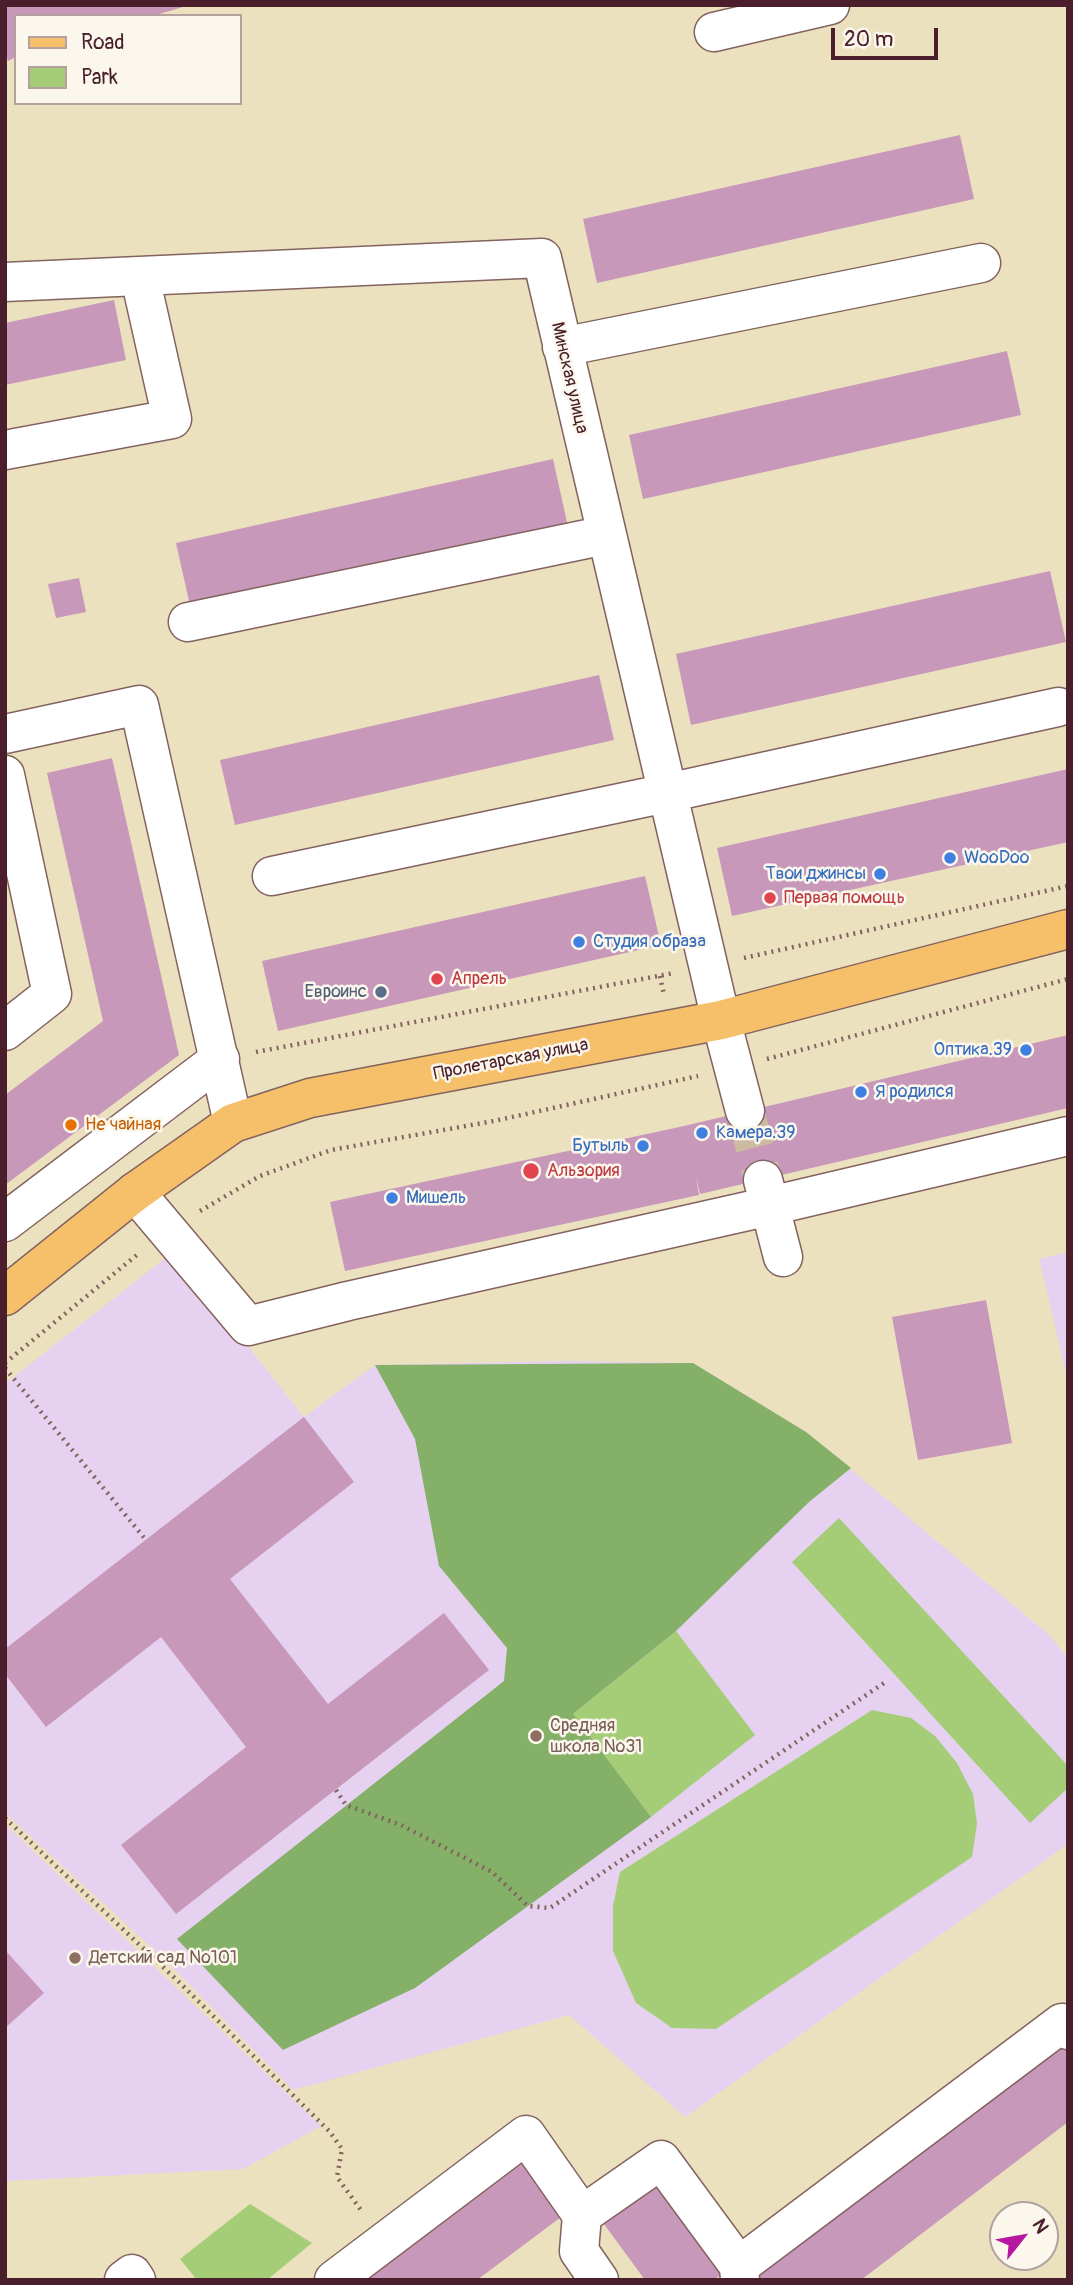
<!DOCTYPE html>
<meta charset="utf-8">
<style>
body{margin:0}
#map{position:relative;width:1073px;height:2285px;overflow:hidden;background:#ece1bf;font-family:Pangolin,sans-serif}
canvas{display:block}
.frame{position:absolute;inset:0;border:7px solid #4a1f2b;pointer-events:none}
.legend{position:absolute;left:14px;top:14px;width:228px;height:91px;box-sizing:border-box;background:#fbf7ec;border:2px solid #b4a19f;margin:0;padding:9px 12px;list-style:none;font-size:21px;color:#4a1f2b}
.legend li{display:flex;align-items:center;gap:14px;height:35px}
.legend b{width:35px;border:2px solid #b4a19f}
.north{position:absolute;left:989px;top:2201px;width:70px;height:70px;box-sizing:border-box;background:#fbf7ec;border:2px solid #b4a19f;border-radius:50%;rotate:59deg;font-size:19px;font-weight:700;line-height:28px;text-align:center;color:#4a1f2b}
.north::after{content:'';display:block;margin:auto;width:24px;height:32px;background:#b5179e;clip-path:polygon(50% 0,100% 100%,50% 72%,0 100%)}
.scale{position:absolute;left:831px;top:28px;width:107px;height:32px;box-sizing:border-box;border:4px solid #4a1f2b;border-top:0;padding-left:9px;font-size:21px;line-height:24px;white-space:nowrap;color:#4a1f2b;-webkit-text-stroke:5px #fbf7ec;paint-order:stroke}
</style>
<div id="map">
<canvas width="1073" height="2285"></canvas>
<div class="frame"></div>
<ul class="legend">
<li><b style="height:9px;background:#f6c06b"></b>Road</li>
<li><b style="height:19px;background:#a5cd78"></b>Park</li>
</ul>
<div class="north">N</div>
<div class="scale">20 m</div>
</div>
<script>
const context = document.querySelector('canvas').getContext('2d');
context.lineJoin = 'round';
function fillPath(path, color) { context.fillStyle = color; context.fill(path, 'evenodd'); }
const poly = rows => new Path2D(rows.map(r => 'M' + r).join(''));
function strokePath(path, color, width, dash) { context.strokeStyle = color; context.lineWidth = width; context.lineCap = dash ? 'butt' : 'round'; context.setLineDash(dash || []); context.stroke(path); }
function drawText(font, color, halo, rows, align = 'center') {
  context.font = font + ' Pangolin,sans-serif'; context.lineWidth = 5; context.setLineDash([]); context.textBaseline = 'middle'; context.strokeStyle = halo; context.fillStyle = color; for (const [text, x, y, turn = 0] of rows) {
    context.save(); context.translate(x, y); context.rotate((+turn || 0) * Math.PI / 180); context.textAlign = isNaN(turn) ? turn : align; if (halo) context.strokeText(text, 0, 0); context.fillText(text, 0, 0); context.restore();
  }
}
fillPath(poly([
 [173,1252,304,1417,375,1365,562,1361,693,1363,806,1432,1048,1634,1068,1658,1068,1844,685,2117,569,2015,293,2090,164,1959,5,1813,5,1384],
 [1068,1252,1068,1381,1039,1259],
 [5,1824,321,2126,243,2169,5,2181]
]), '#e6d2f0');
fillPath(poly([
 [839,1518,1068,1766,1068,1788,1030,1823,792,1562],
 [676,1631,755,1735,651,1817,572,1715],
 [872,1710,911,1718,935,1736,957,1763,973,1794,977,1823,972,1857,716,2029,672,2028,636,2003,613,1951,613,1906,620,1872],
 [250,2204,312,2243,267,2280,197,2280,180,2259]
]), '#a5cd78');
fillPath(poly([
 [693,1363,806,1432,851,1468,809,1502,676,1631,573,1714,651,1817,415,1988,283,2050,177,1939,504,1681,507,1648,439,1566,415,1439,375,1365]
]), '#84b068');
fillPath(poly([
 [5,5,185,5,186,6,153,16,16,16,16,57,8,61,5,52],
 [960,135,974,199,597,283,583,219],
 [114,300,126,360,5,385,5,323],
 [1007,351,1021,415,643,499,629,435],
 [553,459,568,527,191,610,176,543],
 [1050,571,1066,642,691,725,676,654],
 [79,578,86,612,56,618,48,584],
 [599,675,614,740,235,825,220,760],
 [112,758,179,1055,5,1185,5,1095,103,1021,47,773],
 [1068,769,1068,842,732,916,717,848],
 [645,876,661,945,278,1031,262,961],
 [1068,1035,1068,1108,700,1194,696,1177,699,1195,345,1271,330,1202,684,1126],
 [986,1300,1012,1443,918,1460,892,1317],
 [304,1417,354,1482,230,1579,328,1704,444,1613,489,1670,176,1914,121,1845,246,1747,161,1637,46,1727,5,1674,5,1649],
 [5,1950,44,1993,5,2028],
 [1059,2041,1068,2052,1068,2122,861,2280,747,2280],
 [523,2158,565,2214,477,2280,359,2280],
 [662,2176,729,2268,714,2280,645,2280,601,2220]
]), '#c798ba');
strokePath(poly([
 [745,1111,763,1180]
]), '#ccbaa1', 38, [38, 19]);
const minor = poly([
 [714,32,830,5],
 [5,282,542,258,721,1020,745,1111],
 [562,347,981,263],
 [5,450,172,419,140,277],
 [188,622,606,535],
 [5,734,139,705,233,1123],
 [5,775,52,994,5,1031],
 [272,876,667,793,1058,707],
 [763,1180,783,1257],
 [135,1192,248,1326,348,1301,770,1206,1068,1136],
 [5,1222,220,1059],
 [739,2266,1062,2023,1068,2030],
 [124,2280,132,2274,136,2280],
 [334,2280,526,2135,582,2215],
 [599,2280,579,2251,582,2215,661,2160,739,2266,740,2280]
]);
const major = poly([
 [5,1296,135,1192,233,1123,310,1098,721,1020,1068,929]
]);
strokePath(minor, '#83635f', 41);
strokePath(major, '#83635f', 41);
strokePath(poly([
 [744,958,1068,886],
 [660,976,664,995],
 [256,1052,674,973],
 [767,1059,1068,979],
 [200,1211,260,1176,331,1150,494,1121,698,1076],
 [5,1363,138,1254],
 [5,1368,146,1540],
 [336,1790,346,1805,401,1825,492,1872,528,1906,550,1908,884,1683],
 [5,1818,180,1983,330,2132,342,2149,337,2177,363,2213]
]), '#83635f', 4.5, [2, 5]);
strokePath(minor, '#fff', 38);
strokePath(major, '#f6c06b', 38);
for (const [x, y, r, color] of [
 [950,858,7,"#3f7fe0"],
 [880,874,7,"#3f7fe0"],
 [770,898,7,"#e0444e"],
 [579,942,7,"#3f7fe0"],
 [437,979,7,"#e0444e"],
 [381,992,7,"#5c6f8a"],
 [1026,1050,7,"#3f7fe0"],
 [861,1092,7,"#3f7fe0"],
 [71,1125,7,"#e8710a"],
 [702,1133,7,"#3f7fe0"],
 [643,1146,7,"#3f7fe0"],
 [531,1171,9,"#e0444e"],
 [392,1198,7,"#3f7fe0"],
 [536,1736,7,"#8d6e63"],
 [75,1958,7,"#8d6e63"]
]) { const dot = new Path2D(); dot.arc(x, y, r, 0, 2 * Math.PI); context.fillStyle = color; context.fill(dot); strokePath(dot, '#fbf7ec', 2.5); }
drawText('18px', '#4a1f2b', '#fbf7ec', [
 ["Минская улица",569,378,77],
 ["Пролетарская улица",511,1060,-11]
]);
drawText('18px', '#366cbe', '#fbf7ec', [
 ["WooDoo",964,858],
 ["Твои джинсы",866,874,"right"],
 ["Студия образа",593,942],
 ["Оптика.39",1012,1050,"right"],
 ["Я родился",875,1092],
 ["Камера.39",716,1133],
 ["Бутыль",629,1146,"right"],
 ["Мишель",406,1198]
], 'left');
drawText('18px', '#be3a42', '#fbf7ec', [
 ["Первая помощь",784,898],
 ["Апрель",451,979],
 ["Альзория",547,1171]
], 'left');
drawText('18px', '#4e5e75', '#fbf7ec', [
 ["Евроинс",367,992]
], 'right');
drawText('18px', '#c56008', '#fbf7ec', [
 ["Не чайная",85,1125]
], 'left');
drawText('18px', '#785e54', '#fbf7ec', [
 ["Средняя",550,1726],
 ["школа №31",550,1747],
 ["Детский сад №101",89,1958]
], 'left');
</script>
